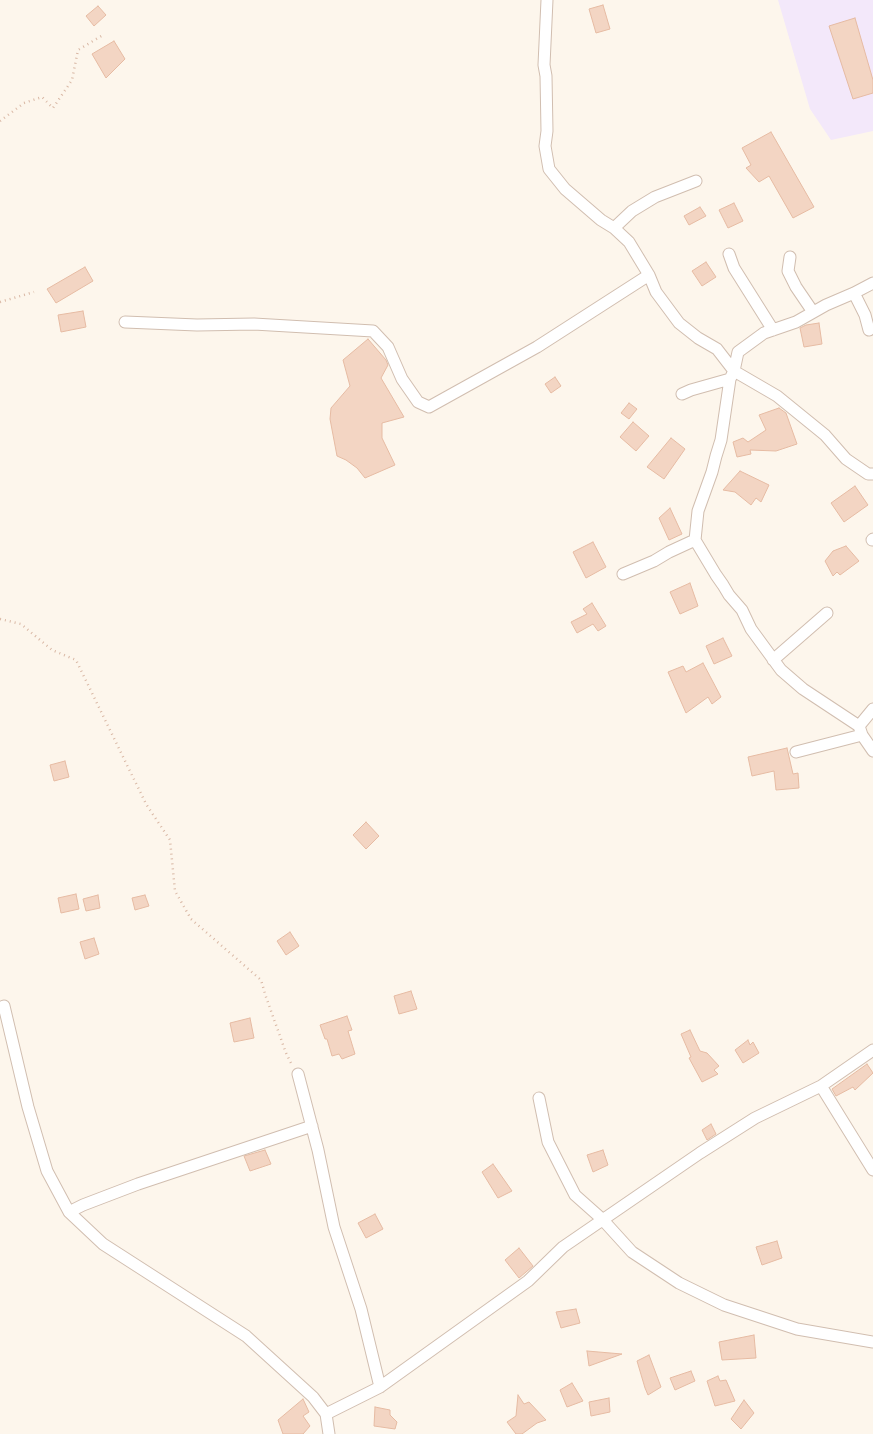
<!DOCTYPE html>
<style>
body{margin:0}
canvas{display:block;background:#fdf6ec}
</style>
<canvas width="873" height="1434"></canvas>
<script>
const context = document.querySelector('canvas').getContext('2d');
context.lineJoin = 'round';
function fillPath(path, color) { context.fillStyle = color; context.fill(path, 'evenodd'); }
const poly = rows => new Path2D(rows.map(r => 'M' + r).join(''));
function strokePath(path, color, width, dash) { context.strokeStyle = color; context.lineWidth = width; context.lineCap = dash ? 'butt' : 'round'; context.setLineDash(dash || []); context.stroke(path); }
fillPath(poly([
 [778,0,873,0,873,131,831,140,810,109]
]), '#f3e8fa');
const building = poly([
 [603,5,610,29,596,33,589,9,603,5],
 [98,6,106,15,94,26,86,16,98,6],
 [855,18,873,80,873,93,853,99,829,26,855,18],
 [114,41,125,59,106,78,92,54,114,41],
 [771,132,814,207,793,218,769,176,759,182,746,168,751,165,742,148,771,132],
 [734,203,743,221,728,228,719,210,734,203],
 [700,207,706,216,689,225,684,216,700,207],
 [706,262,716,277,702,286,692,271,706,262],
 [85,267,93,281,56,303,47,289,85,267],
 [83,311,86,327,61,332,58,315,83,311],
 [819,323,822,344,804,347,800,328,806,325,819,323],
 [368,339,386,360,388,365,381,378,404,417,382,423,382,438,395,465,365,478,357,468,346,460,337,456,330,419,331,408,350,386,343,360,368,339],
 [555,377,561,386,551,393,545,384,555,377],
 [629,403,637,409,629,419,621,413,629,403],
 [779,408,786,413,797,444,776,451,750,450,751,454,737,457,733,442,743,438,748,442,766,430,759,415,779,408],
 [633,422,649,436,636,451,620,437,633,422],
 [671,438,685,449,664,479,647,467,671,438],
 [740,471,769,485,761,502,756,498,751,505,735,492,723,490,740,471],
 [855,486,868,505,844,522,831,503,855,486],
 [670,508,682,534,669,540,659,518,670,508],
 [593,542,606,567,586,578,573,552,593,542],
 [846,546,859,561,840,575,837,572,833,576,825,561,833,551,846,546],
 [690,583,698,606,680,614,670,592,690,583],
 [592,603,606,626,598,631,593,624,577,633,571,622,587,614,583,609,592,603],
 [723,638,732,656,714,664,706,646,723,638],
 [703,663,721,697,712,704,708,697,686,713,668,672,683,666,686,672,703,663],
 [787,748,793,774,798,773,799,788,776,790,774,771,752,776,748,757,787,748],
 [65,761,69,777,54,781,50,765,65,761],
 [366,822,379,836,366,849,353,835,366,822],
 [76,894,79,909,61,913,58,898,76,894],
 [98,895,100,908,86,911,83,899,98,895],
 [145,895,149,906,135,910,132,898,145,895],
 [290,932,299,946,286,955,277,941,290,932],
 [94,938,99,954,85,959,80,942,94,938],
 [411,991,417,1009,399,1014,394,996,411,991],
 [347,1016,352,1030,348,1031,355,1054,342,1059,339,1054,332,1056,327,1039,325,1039,320,1025,347,1016],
 [250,1018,254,1038,234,1042,230,1023,250,1018],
 [690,1030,700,1051,707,1053,719,1066,714,1070,718,1074,702,1082,689,1058,691,1057,681,1034,690,1030],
 [748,1040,750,1045,753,1042,759,1053,743,1063,735,1050,748,1040],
 [867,1064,873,1073,855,1090,853,1087,836,1096,832,1089,867,1064],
 [711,1124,716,1134,707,1140,702,1130,711,1124],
 [265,1150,271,1164,250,1171,244,1156,265,1150],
 [603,1150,608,1165,593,1172,587,1155,603,1150],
 [493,1164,512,1191,498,1198,482,1172,493,1164],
 [375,1214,383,1229,366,1238,358,1223,375,1214],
 [777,1241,782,1258,762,1265,756,1247,777,1241],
 [519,1248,533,1266,519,1278,505,1260,519,1248],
 [576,1309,580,1323,561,1328,556,1312,576,1309],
 [754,1335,756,1358,722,1360,719,1342,754,1335],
 [587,1351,622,1354,589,1366,587,1351],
 [649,1355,661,1387,648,1395,645,1388,637,1361,649,1355],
 [691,1371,695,1381,675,1390,670,1378,691,1371],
 [718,1376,720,1381,726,1380,735,1401,715,1406,707,1381,718,1376],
 [572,1383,583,1401,567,1407,560,1390,572,1383],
 [518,1395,524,1404,529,1402,546,1420,537,1423,522,1434,516,1434,507,1422,516,1416,518,1395],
 [609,1398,610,1412,591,1416,589,1402,609,1398],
 [303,1399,309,1412,303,1416,310,1426,303,1434,283,1434,278,1420,303,1399],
 [744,1400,754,1413,741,1429,731,1419,744,1400],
 [375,1407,390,1410,390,1415,397,1422,395,1429,374,1426,375,1407]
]);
fillPath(building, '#f3d5c3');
strokePath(building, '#e6bba3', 1);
const minor = poly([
 [547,0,544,65,546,76,547,131,545,146,549,169,565,189,601,220,614,228,629,242,649,275,656,292,679,323,698,338,717,349,734,371,777,396,825,435,846,459,868,474,873,474],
 [614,228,632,211,655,197,696,181],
 [729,254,734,268,773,330],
 [790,257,788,271,796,287,813,312],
 [854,293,865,315,869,330],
 [125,322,197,325,254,324,373,331,388,347,402,379,418,402,429,407,537,347,649,275],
 [682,394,691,390,730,379],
 [872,540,873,539],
 [623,574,654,561,669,552,695,540],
 [773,660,827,613],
 [859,726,873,709],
 [862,735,873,751],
 [796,752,862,735,859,726,803,689,781,670,751,629,742,610,729,595,723,585,716,575,695,540,698,511,712,472,716,456,721,440,730,379,734,371,738,352,764,333,796,322,826,305,854,293,873,283],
 [0,1008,4,1006,28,1107,47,1171,69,1212,103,1244,246,1336,313,1397,326,1414,329,1434],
 [298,1074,318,1150,334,1227,361,1309,380,1387],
 [821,1086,873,1170],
 [539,1098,548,1142,575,1195,602,1219,632,1252,679,1283,724,1305,797,1329,873,1342],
 [69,1212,83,1205,138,1184,312,1126],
 [326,1414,380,1387,528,1281,563,1247,700,1153,755,1118,821,1086,873,1050]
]);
strokePath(minor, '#d1beb0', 13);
strokePath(poly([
 [0,121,24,103,42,97,53,108,72,80,78,50,103,35],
 [0,302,34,292],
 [0,619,21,624,52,650,76,660,146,804,170,840,175,891,191,919,261,980,266,997,286,1053,292,1065]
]), '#d9b8a5', 2.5, [1, 4]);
strokePath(minor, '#fff', 11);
</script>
